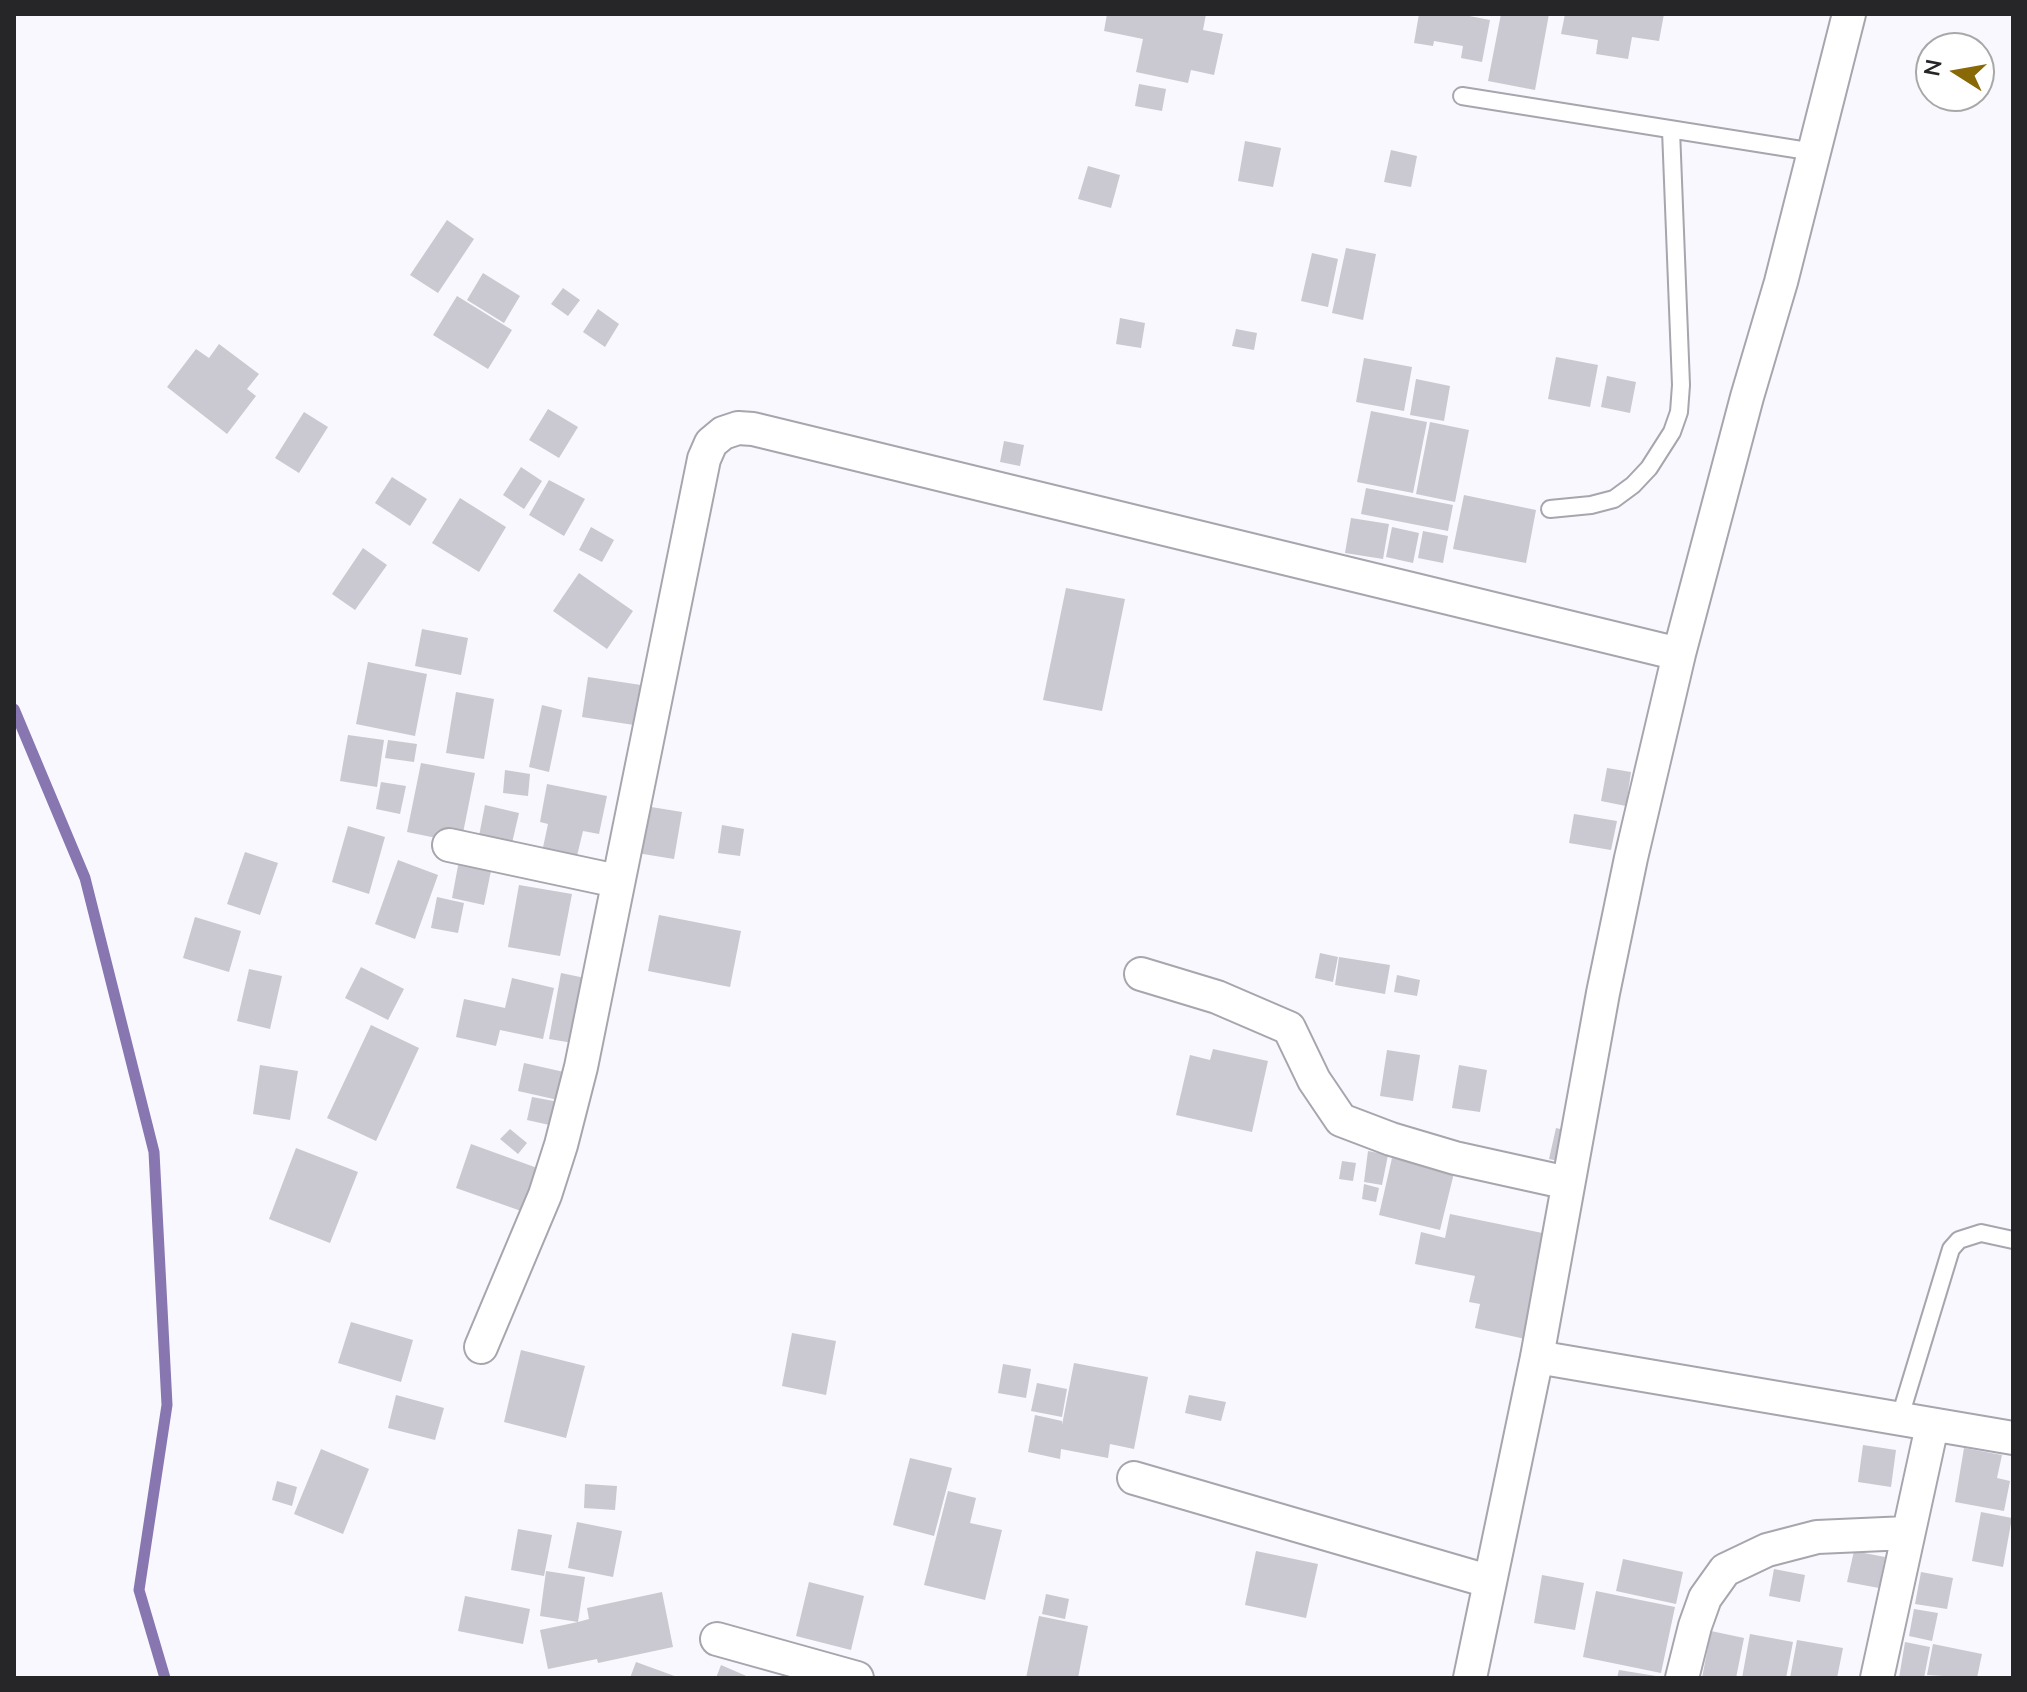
<!DOCTYPE html>
<style>
body{margin:0}
#map{position:relative;width:2027px;height:1692px;overflow:hidden;background:#f9f8fe;font-family:"Nunito Sans",sans-serif}
canvas{display:block}
.frame{position:absolute;inset:0;border:16px solid #262528;pointer-events:none}
.north{position:absolute;left:1915px;top:32px;width:80px;height:80px;box-sizing:border-box;background:#fff;border:2px solid #a8a8a9;border-radius:50%;rotate:281deg;font-size:22px;font-weight:700;line-height:32px;text-align:center;color:#262528}
.north::after{content:'';display:block;margin:auto;width:28px;height:36px;background:#886906;clip-path:polygon(50% 0,100% 100%,50% 72%,0 100%)}
</style>
<div id="map">
<canvas width="2027" height="1692"></canvas>
<div class="frame"></div>
<div class="north">N</div>
</div>
<script>
const context = document.querySelector('canvas').getContext('2d');
context.lineJoin = 'round';
const poly = rows => new Path2D(rows.map(r => 'M' + r).join(''));
function strokePath(path, color, width, dash) { context.strokeStyle = color; context.lineWidth = width; context.lineCap = dash ? 'butt' : 'round'; context.setLineDash(dash || []); context.stroke(path); }
function fillPath(path, color) { context.fillStyle = color; context.fill(path, 'evenodd'); }
strokePath(poly([
 [14,709,85,878,154,1152,167,1405,139,1590,165,1678]
]), '#8776b0', 11);
fillPath(poly([
 [1107,14,1206,14,1203,30,1223,34,1214,75,1191,70,1188,83,1136,72,1143,39,1104,31],
 [1419,14,1459,14,1490,20,1482,62,1461,58,1463,46,1434,41,1433,46,1414,43],
 [1501,14,1549,14,1535,90,1488,81],
 [1565,14,1664,14,1659,41,1632,37,1628,59,1596,54,1598,40,1561,34],
 [1139,84,1166,89,1162,111,1135,106],
 [1245,141,1281,148,1273,187,1238,181],
 [1391,150,1417,156,1411,187,1384,182],
 [1088,166,1120,175,1111,208,1078,199],
 [447,220,474,239,438,293,410,275],
 [1346,248,1376,254,1363,320,1332,313],
 [1312,253,1338,259,1328,307,1301,301],
 [483,273,520,296,504,323,467,300],
 [563,288,580,300,568,316,551,304],
 [457,296,512,330,488,369,433,335],
 [598,309,619,324,605,347,583,332],
 [1120,318,1145,323,1141,348,1116,344],
 [1236,329,1257,333,1254,350,1232,346],
 [219,344,259,374,247,389,256,396,227,434,167,387,196,349,209,358],
 [1556,357,1598,365,1590,407,1548,399],
 [1364,358,1412,367,1404,411,1356,402],
 [1607,376,1636,382,1630,413,1601,407],
 [1416,379,1450,386,1444,421,1410,415],
 [548,409,578,427,559,458,529,440],
 [1371,411,1427,422,1413,493,1357,482],
 [304,412,328,427,299,473,275,458],
 [1430,422,1469,430,1455,502,1416,494],
 [1004,441,1024,445,1020,466,1000,462],
 [521,467,542,481,524,509,503,495],
 [392,477,427,499,410,526,375,503],
 [549,480,585,499,564,536,529,515],
 [1366,488,1453,505,1448,531,1361,514],
 [1464,495,1536,510,1526,563,1453,549],
 [460,498,506,527,479,572,432,543],
 [1351,518,1389,524,1383,559,1345,553],
 [591,527,614,540,602,562,579,550],
 [1392,527,1419,533,1413,563,1386,557],
 [1423,531,1448,536,1443,563,1418,558],
 [363,548,387,565,355,610,332,594],
 [579,573,633,611,607,649,553,611],
 [1066,588,1125,599,1102,711,1043,700],
 [422,629,468,638,461,675,415,666],
 [368,662,427,674,415,736,356,724],
 [588,677,641,685,634,725,582,717],
 [456,692,494,699,484,759,446,753],
 [542,705,562,710,549,772,529,767],
 [348,735,384,740,377,787,340,781],
 [388,740,417,744,414,762,385,758],
 [421,763,475,773,461,843,407,832],
 [1607,768,1631,772,1626,806,1601,801],
 [505,770,530,774,528,796,503,793],
 [381,782,406,786,400,814,376,809],
 [547,784,607,796,599,834,583,831,576,860,542,852,548,824,540,822],
 [485,805,519,813,512,843,479,836],
 [645,806,682,812,674,859,637,853],
 [1574,814,1617,821,1611,850,1569,843],
 [722,825,744,829,740,856,718,853],
 [348,826,385,837,369,894,332,882],
 [245,852,278,863,260,915,227,904],
 [460,855,493,861,484,905,452,898],
 [398,860,438,875,415,939,375,924],
 [519,885,572,894,560,956,508,947],
 [437,897,464,903,458,933,431,928],
 [659,915,741,931,730,987,648,971],
 [195,917,241,931,229,972,183,958],
 [1320,953,1338,957,1333,982,1315,978],
 [1339,957,1390,965,1385,994,1335,985],
 [361,967,404,989,388,1020,345,998],
 [249,969,282,976,270,1029,237,1021],
 [561,973,585,978,573,1043,549,1039],
 [1397,975,1420,980,1417,996,1394,992],
 [512,978,554,988,543,1039,500,1030,496,1046,456,1037,464,999,505,1008],
 [371,1025,419,1048,376,1141,327,1118],
 [1213,1049,1268,1061,1252,1132,1176,1115,1190,1055,1210,1060],
 [1387,1050,1420,1055,1413,1101,1380,1096],
 [524,1063,564,1072,558,1100,518,1091],
 [260,1065,298,1071,290,1120,253,1114],
 [1459,1065,1487,1070,1480,1112,1452,1108],
 [532,1097,559,1102,554,1126,527,1120],
 [1556,1128,1573,1132,1567,1163,1549,1159],
 [510,1129,527,1143,518,1154,500,1139],
 [471,1144,540,1169,524,1212,456,1188],
 [296,1148,358,1172,330,1243,269,1219],
 [1368,1151,1388,1155,1382,1185,1364,1182],
 [1392,1158,1454,1173,1440,1230,1379,1215],
 [1342,1161,1356,1163,1353,1181,1339,1179],
 [1364,1184,1379,1188,1376,1202,1362,1199],
 [1450,1214,1552,1235,1530,1340,1475,1328,1480,1304,1469,1302,1475,1276,1415,1264,1421,1232,1445,1238],
 [351,1322,413,1340,401,1382,338,1363],
 [792,1333,836,1341,826,1395,782,1386],
 [521,1350,585,1366,566,1438,504,1422],
 [1074,1363,1148,1377,1134,1449,1110,1444,1108,1458,1061,1449,1060,1459,1028,1452,1035,1415,1062,1421,1062,1425],
 [1003,1364,1031,1369,1026,1398,998,1393],
 [1037,1383,1067,1389,1062,1417,1031,1411],
 [396,1395,444,1408,435,1440,388,1428],
 [1189,1395,1226,1402,1221,1421,1185,1413],
 [1863,1445,1896,1450,1891,1487,1858,1482],
 [1964,1448,2002,1455,1997,1478,2010,1481,2004,1511,1955,1502],
 [321,1449,369,1469,343,1534,294,1514],
 [910,1458,952,1468,934,1536,893,1525],
 [277,1481,297,1487,292,1506,272,1500],
 [585,1484,617,1486,615,1510,584,1508],
 [948,1491,976,1498,970,1523,1002,1530,985,1600,924,1585],
 [1981,1512,2012,1518,2003,1567,1972,1561],
 [577,1522,622,1531,613,1577,568,1568],
 [518,1529,552,1535,544,1576,511,1570],
 [1256,1551,1318,1564,1306,1618,1245,1605],
 [1854,1551,1885,1557,1879,1588,1847,1582],
 [1623,1559,1683,1572,1676,1604,1616,1591],
 [1774,1569,1805,1575,1800,1602,1769,1596],
 [546,1571,585,1577,578,1622,589,1619,587,1608,662,1592,673,1647,598,1663,597,1659,548,1669,540,1630,578,1622,540,1616],
 [1921,1572,1953,1578,1947,1609,1915,1604],
 [1542,1575,1584,1583,1575,1630,1534,1623],
 [809,1582,864,1596,851,1650,796,1636],
 [1596,1591,1675,1607,1661,1673,1583,1657],
 [1046,1594,1069,1599,1065,1619,1042,1614],
 [465,1596,530,1609,523,1644,458,1631],
 [1914,1609,1938,1613,1932,1641,1909,1636],
 [1039,1616,1088,1626,1078,1678,1026,1678],
 [1711,1631,1744,1638,1736,1678,1702,1678],
 [1750,1634,1793,1642,1786,1678,1742,1678],
 [1797,1640,1843,1648,1837,1678,1790,1678],
 [1905,1642,1930,1647,1924,1678,1899,1678],
 [1933,1644,1982,1654,1977,1678,1927,1675],
 [636,1662,680,1678,630,1678],
 [721,1665,751,1678,716,1678],
 [1619,1670,1656,1676,1656,1678,1617,1678]
]), '#cac8d0');
const lane = poly([
 [1462,96,1814,152],
 [1550,509,1591,505,1614,499,1633,485,1649,468,1672,432,1679,412,1681,385,1671,130],
 [1899,1420,1951,1249,1959,1240,1981,1233,2013,1240]
]);
const street = poly([
 [449,845,617,881],
 [1141,974,1217,997,1289,1028,1314,1080,1341,1120,1391,1139,1455,1158,1568,1183],
 [481,1347,545,1195,561,1145,581,1067,704,459,711,443,723,433,738,428,753,429,1679,654],
 [1537,1357,2013,1438],
 [1134,1478,1488,1581],
 [717,1639,857,1678],
 [1470,1678,1537,1357,1603,993,1631,858,1679,654,1747,397,1781,282,1849,14],
 [1682,1678,1695,1626,1705,1598,1725,1570,1767,1550,1817,1537,1907,1533],
 [1877,1678,1932,1426]
]);
strokePath(lane, '#a7a5ad', 20);
strokePath(street, '#a7a5ad', 36);
strokePath(lane, '#fff', 16);
strokePath(street, '#fff', 32);
</script>
